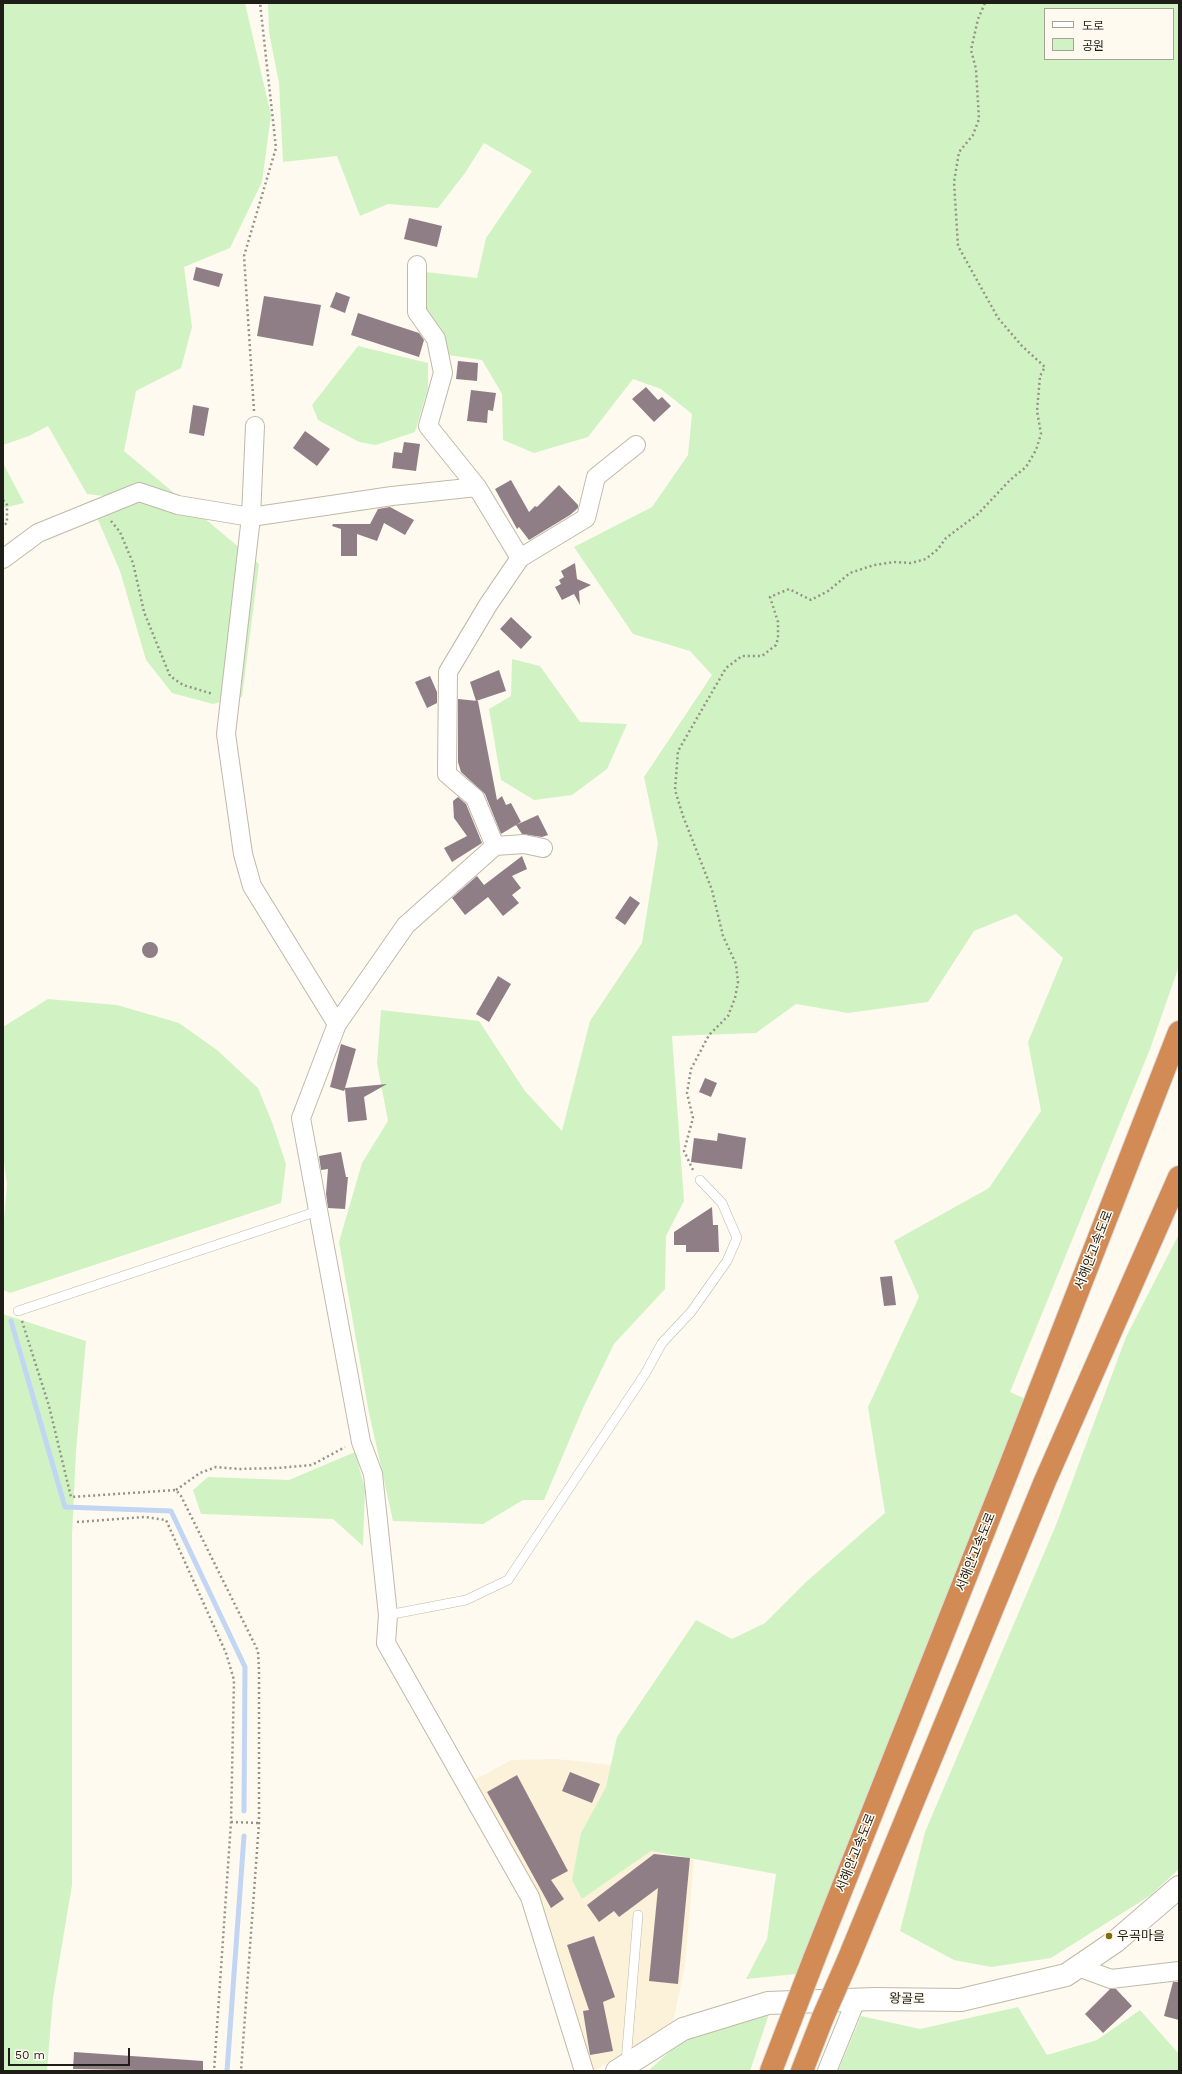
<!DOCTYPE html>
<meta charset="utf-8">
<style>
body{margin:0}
#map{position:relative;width:1182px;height:2074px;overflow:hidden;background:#fefaef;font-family:"Work Sans","Noto Sans KR",sans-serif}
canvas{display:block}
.frame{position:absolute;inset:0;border:4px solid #1f1d17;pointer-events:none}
.legend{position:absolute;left:1044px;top:8px;width:130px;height:52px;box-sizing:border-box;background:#fefaef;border:1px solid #a5a299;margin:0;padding:5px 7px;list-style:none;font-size:12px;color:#1f1d17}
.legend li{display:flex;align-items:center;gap:8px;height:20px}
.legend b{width:20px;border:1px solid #a5a299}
.scale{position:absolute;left:8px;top:2048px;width:122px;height:18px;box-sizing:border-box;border:2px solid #1f1d17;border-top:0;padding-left:5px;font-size:12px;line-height:14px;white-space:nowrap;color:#1f1d17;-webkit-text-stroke:3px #fefaef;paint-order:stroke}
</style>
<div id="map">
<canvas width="1182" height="2074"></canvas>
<div class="frame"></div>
<ul class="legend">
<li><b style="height:5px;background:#fff"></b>도로</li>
<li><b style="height:11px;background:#d1f3c3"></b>공원</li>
</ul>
<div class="scale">50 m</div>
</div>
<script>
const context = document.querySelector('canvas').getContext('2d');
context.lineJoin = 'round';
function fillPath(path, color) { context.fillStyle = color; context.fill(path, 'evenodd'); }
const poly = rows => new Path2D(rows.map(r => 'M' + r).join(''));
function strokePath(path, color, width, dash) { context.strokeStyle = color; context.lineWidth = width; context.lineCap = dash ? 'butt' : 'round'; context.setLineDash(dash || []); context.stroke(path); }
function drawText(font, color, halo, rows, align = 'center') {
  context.font = font + ' "Work Sans","Noto Sans KR",sans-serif'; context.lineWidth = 3; context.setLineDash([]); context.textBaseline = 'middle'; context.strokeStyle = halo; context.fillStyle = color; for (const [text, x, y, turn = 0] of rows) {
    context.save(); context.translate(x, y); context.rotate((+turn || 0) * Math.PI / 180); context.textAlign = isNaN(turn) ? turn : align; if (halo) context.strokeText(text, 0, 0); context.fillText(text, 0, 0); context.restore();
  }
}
fillPath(poly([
 [557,1759,611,1765,606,1787,581,1833,582,1899,651,1851,694,1860,685,1965,673,2023,594,2071,589,2071,567,1987,473,1781,511,1760]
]), '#fbf2d9');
fillPath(poly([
 [3,3,245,3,271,115,262,182,230,248,184,267,192,327,181,368,136,391,124,451,259,564,242,697,213,704,172,693,146,660,120,571,98,520,104,496,87,494,48,426,29,436,3,445],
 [268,3,1179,3,1179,966,1150,1049,1010,1392,1030,1401,796,1974,746,1979,767,1939,776,1874,651,1851,582,1899,572,1880,581,1833,606,1787,617,1737,696,1620,732,1639,765,1623,806,1582,885,1513,868,1407,919,1297,894,1241,989,1188,1041,1111,1028,1042,1063,958,1016,914,974,931,928,1002,848,1013,796,1004,756,1033,672,1036,684,1201,666,1236,665,1289,614,1344,583,1408,544,1500,523,1500,483,1524,393,1521,368,1408,339,1242,362,1163,388,1121,377,1063,381,1010,479,1021,525,1091,562,1131,590,1021,642,943,658,843,644,777,712,675,690,651,633,634,574,547,652,507,688,455,692,414,661,389,633,379,588,437,534,453,503,440,502,394,482,360,441,354,425,313,426,272,477,278,486,238,532,171,484,143,465,173,438,208,388,204,360,216,337,156,283,162,279,83,269,32],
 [1045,9,1173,9,1173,59,1045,59],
 [358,346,428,363,428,388,415,432,376,445,359,442,318,420,312,405],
 [3,463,24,503,3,508],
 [512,659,540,666,580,722,627,724,607,769,572,795,534,800,501,780,489,709,511,696],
 [48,999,117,1005,179,1023,217,1050,258,1088,272,1122,286,1164,281,1203,10,1293,3,1290,3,1232,7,1184,3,1156,3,1027],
 [1179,1234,1179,1869,1151,1895,1051,1958,991,1967,954,1960,900,1931,925,1832,1056,1525,1126,1337],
 [3,1314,86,1341,76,1451,72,1536,72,1885,53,1998,47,2071,3,2071],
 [355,1452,365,1489,363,1546,333,1519,201,1514,193,1490,208,1477,289,1480],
 [1018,2007,1047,2055,1097,2040,1140,2010,1179,2054,1179,2071,838,2071,861,2016,920,2029],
 [769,2014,750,2071,648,2071,684,2039]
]), '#d1f3c3');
strokePath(poly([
 [11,1321,65,1507,171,1511,245,1667,244,1811],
 [227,2071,244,1836]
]), '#c2d5f2', 5);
fillPath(poly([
 [409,218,442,226,437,247,404,239],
 [196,267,223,274,219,287,193,280],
 [336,292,350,297,345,313,330,307],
 [264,296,321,305,313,346,257,336],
 [358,313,419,333,424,340,419,357,351,335],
 [458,361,478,363,477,381,456,379],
 [646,387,658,400,662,397,671,406,654,422,632,399],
 [471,390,496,393,493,411,488,410,487,423,467,421],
 [193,405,209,408,204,436,189,433],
 [305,431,330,449,317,466,293,448],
 [404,442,420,444,416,471,392,468,394,452,402,453],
 [511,480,529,512,535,506,537,507,559,485,578,505,578,508,570,515,529,540,519,527,517,529,495,489],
 [390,507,414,520,405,535,384,523,377,541,357,534,357,556,341,556,341,529,332,526,333,524,370,524,378,509],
 [575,563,577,579,591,585,579,591,580,605,574,594,562,600,555,587,561,584,559,580,564,577,561,571],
 [511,617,532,637,521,649,500,629],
 [499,670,506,691,476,701,470,682],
 [430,676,437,692,437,703,427,708,415,682],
 [458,699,478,701,497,800,502,796,506,805,511,803,521,822,501,834,485,794,461,772,458,762],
 [458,797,466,804,482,843,452,862,444,848,467,836,454,818,453,801],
 [538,815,548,835,542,837,522,834,516,825],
 [522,856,527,869,512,876,521,888,512,895,519,903,503,916,488,897,465,915,452,898,477,876,484,885],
 [630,896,640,903,625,925,615,918],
 '142 950a8 8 0 1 1 16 0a8 8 0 1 1-16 0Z',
 [498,976,511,984,489,1022,476,1014],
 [341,1044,356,1049,345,1088,387,1084,364,1097,367,1120,348,1122,345,1089,344,1091,330,1087],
 [705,1078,717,1083,711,1097,699,1092],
 [718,1133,746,1138,742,1169,691,1162,694,1138,717,1141],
 [341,1152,346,1177,348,1177,345,1209,328,1208,326,1194,328,1169,321,1170,319,1156],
 [712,1207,713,1225,718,1225,719,1252,686,1252,686,1245,674,1245,674,1232],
 [892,1276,896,1305,884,1306,880,1277],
 [570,1772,600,1784,592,1803,562,1791],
 [517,1775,568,1871,551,1880,564,1899,551,1908,487,1792],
 [654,1854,690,1858,678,1984,649,1981,658,1888,619,1917,614,1911,599,1922,587,1905],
 [594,1936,615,1997,603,2002,613,2051,590,2055,583,2011,589,2010,567,1945],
 [1173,1982,1179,1982,1179,2020,1164,2016],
 [1110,1989,1116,1989,1132,2006,1103,2033,1085,2014],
 [74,2052,203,2061,203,2071,73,2069]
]), '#907e87');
const lane = poly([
 [18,1311,318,1211],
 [388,1615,466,1600,508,1580,645,1374,662,1343,691,1312,727,1261,737,1238,722,1203,700,1180],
 [626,2062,638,1915]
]);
const street = poly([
 [417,265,417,312,436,339,443,373,428,426,477,487],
 [255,426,251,517,226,734,243,854,252,886,337,1024],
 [520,558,586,518,596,477,636,445],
 [3,559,38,533,139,492,178,505,251,517,392,496,477,487,520,558,488,605,448,672,447,774,475,798,495,846,406,925,337,1024,301,1118,361,1442,373,1474,388,1615,386,1643,530,1897,584,2071],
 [495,846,524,844,543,848],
 [1078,1967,1111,1979,1179,1971],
 [827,2071,856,2000]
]);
const secondary = poly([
 [617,2071,683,2029,768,2003,874,1999,961,2000,1066,1975,1116,1941,1179,1887]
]);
const highway = poly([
 [814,1959,1006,1476,1179,1032],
 [848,1960,1045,1481,1179,1177],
 [771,2071,791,2019],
 [802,2071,823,2017]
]);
strokePath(lane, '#c0b9a8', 10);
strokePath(street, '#c0b9a8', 20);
strokePath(secondary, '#c0b9a8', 24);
strokePath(highway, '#dbdbda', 24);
strokePath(poly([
 [254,411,244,256,276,148,260,3],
 [3,500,7,505,7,523,3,526],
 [111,521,120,532,133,563,144,612,170,676,183,685,213,694],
 [693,1170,684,1151,693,1118,687,1093,691,1069,709,1035,728,1016,735,998,738,982,736,964,723,936,712,890,683,816,675,790,678,751,726,668,742,656,762,656,776,645,778,638,778,622,770,597,789,589,811,600,828,591,850,573,874,565,894,562,911,563,926,559,938,549,946,538,978,514,1010,480,1026,467,1036,450,1041,434,1037,411,1040,376,1045,367,1022,346,998,318,958,246,954,182,959,152,973,135,979,119,976,69,971,50,978,19,985,3],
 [22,1321,49,1406,71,1497,176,1490,181,1496,258,1651,259,1671,259,1823,241,2071],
 [176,1490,200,1473,216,1467,239,1469,278,1468,312,1465,345,1447],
 [77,1522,145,1517,166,1520,226,1653,234,1680,231,1822,214,2071],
 [231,1822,259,1823]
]), '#959289', 2.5, [2, 3]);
strokePath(lane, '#fff', 9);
strokePath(street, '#fff', 18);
strokePath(secondary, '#fff', 22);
strokePath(highway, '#d38b55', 22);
const highwayBridge = poly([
 [823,2017,848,1960],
 [791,2019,814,1959]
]);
strokePath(highwayBridge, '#dbdbda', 24, []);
strokePath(highwayBridge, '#d38b55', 22);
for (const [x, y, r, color] of [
 [1109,1936,4,"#836b06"]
]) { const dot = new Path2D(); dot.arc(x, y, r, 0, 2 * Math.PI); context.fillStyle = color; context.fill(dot); strokePath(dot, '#fefaef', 1.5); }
drawText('13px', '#1f1d17', '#fefaef', [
 ["서해안고속도로",1094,1250,-69],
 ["서해안고속도로",976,1552,-68],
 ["서해안고속도로",856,1853,-68],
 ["왕골로",907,1999,1]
]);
drawText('13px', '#1f1d17', '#fefaef', [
 ["우곡마을",1117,1936]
], 'left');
</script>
